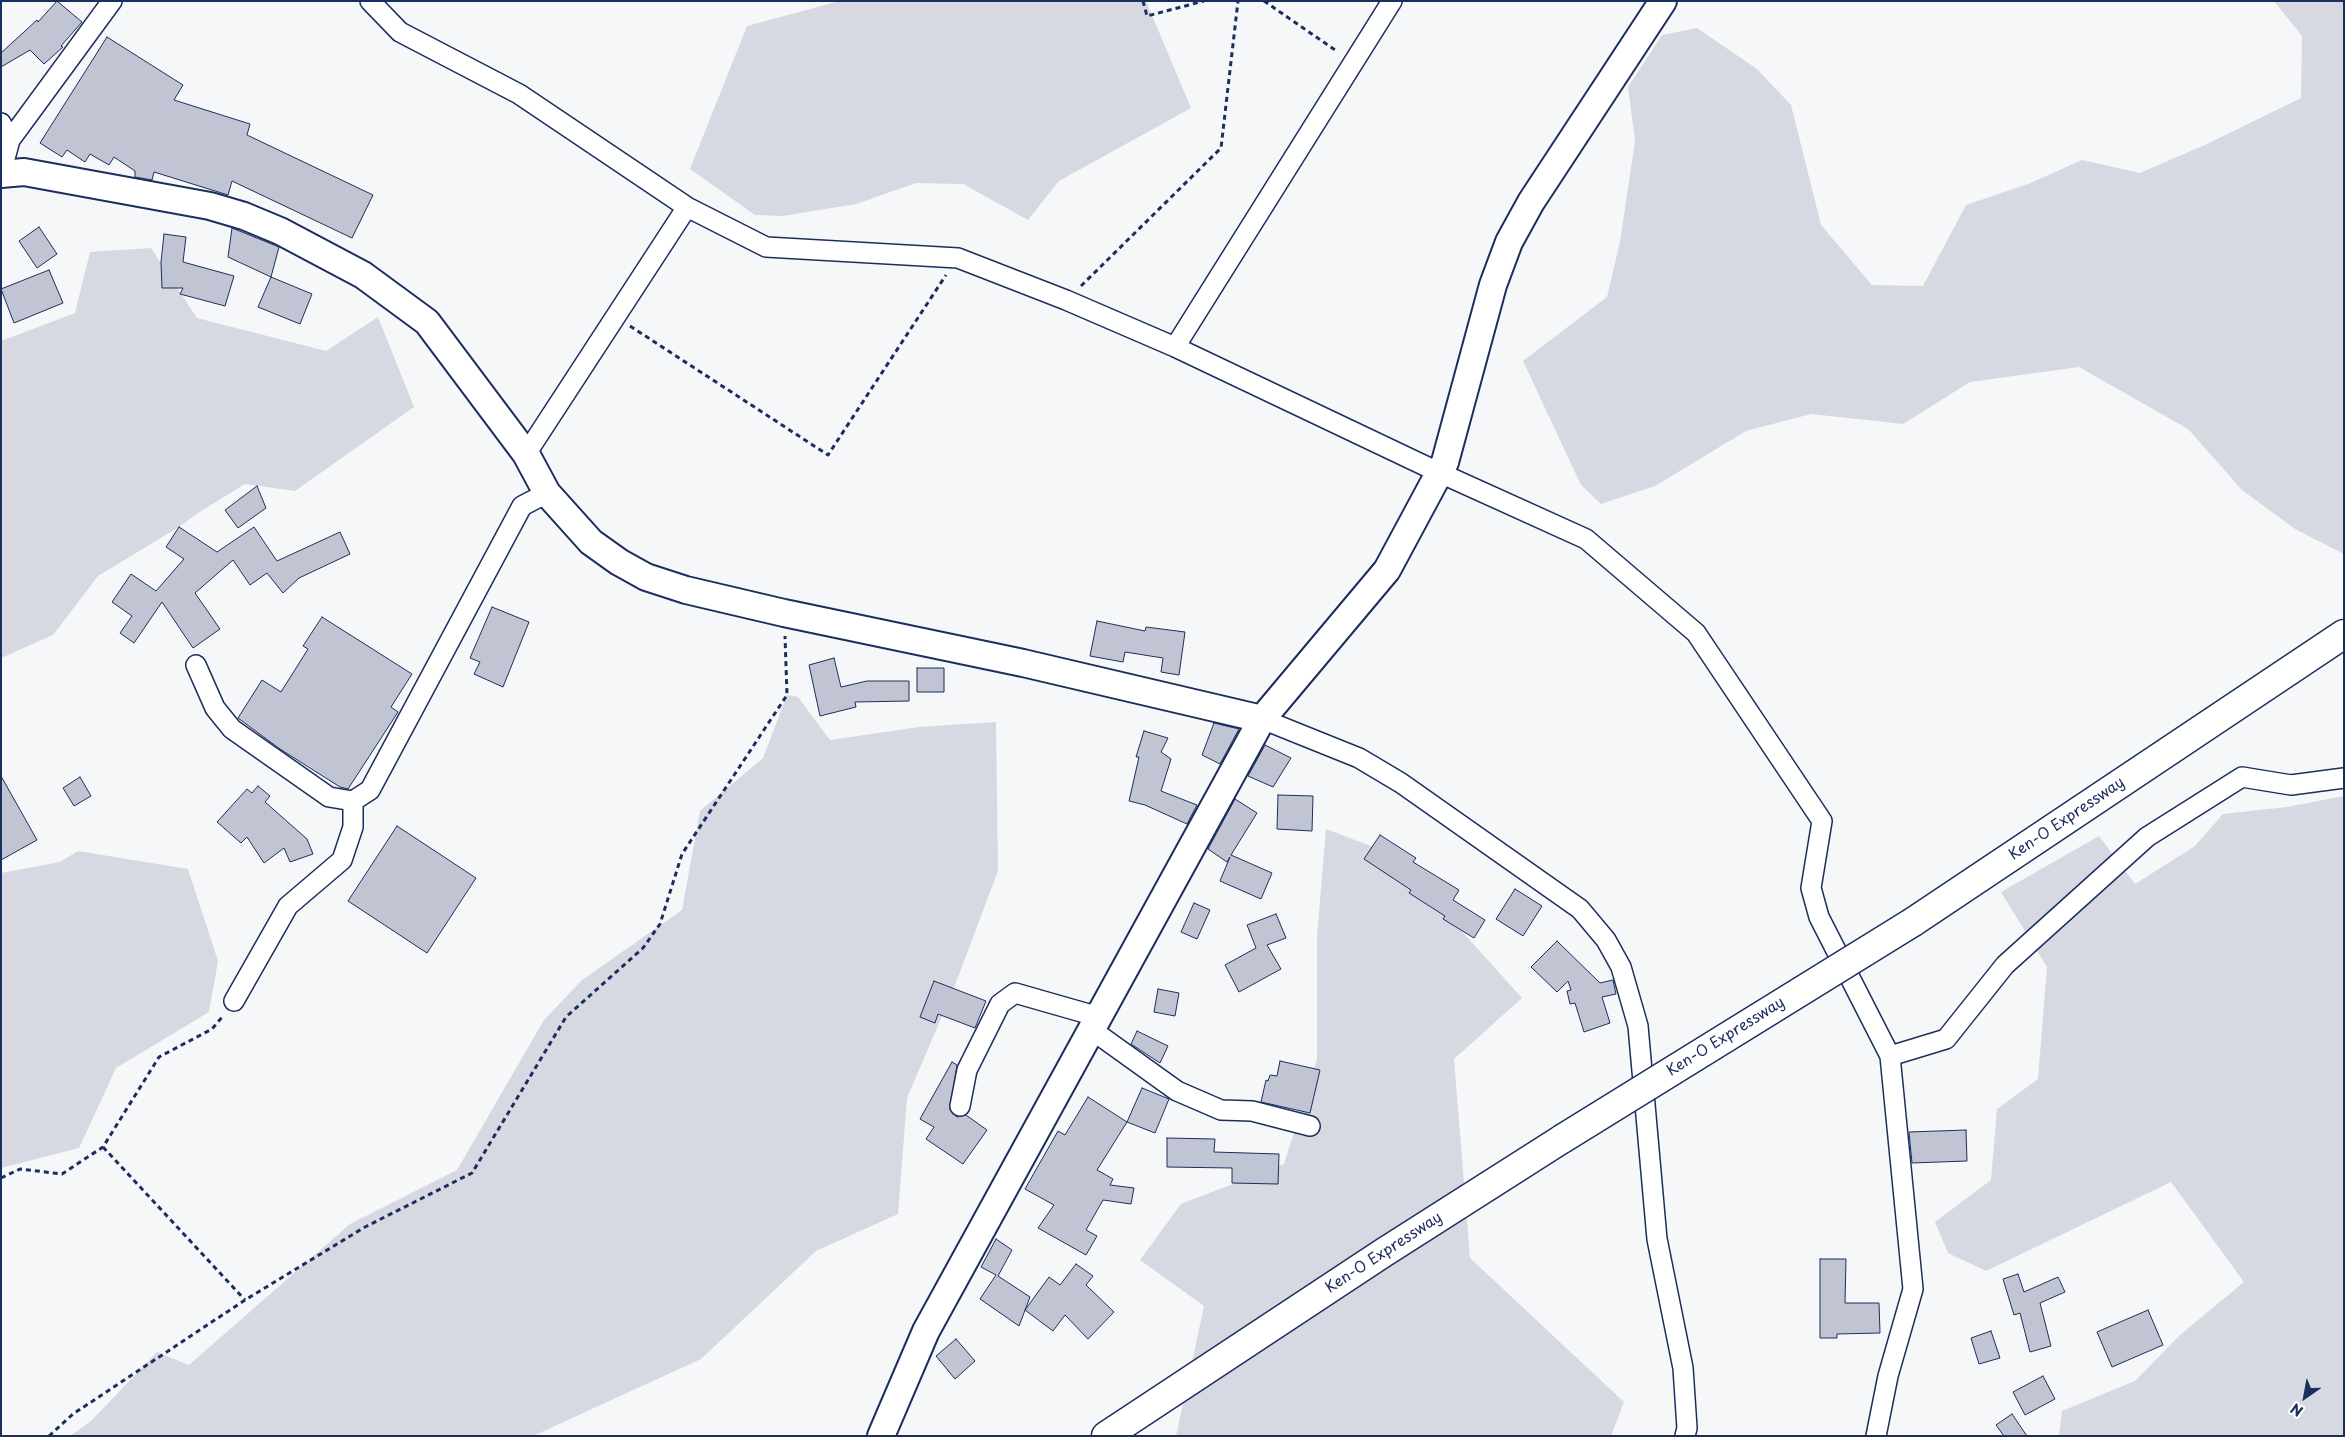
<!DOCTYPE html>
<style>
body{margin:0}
#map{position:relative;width:2345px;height:1437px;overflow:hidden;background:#f6f7f9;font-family:"Playpen Sans",sans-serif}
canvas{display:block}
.frame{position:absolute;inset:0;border:2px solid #1b2f5e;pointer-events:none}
.north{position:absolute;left:2280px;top:1372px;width:50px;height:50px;-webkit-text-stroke:4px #fff;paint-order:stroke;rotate:213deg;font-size:14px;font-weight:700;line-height:20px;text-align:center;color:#1b2f5e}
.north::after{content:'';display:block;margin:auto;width:18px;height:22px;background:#1b2f5e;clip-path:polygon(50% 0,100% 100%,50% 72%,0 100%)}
</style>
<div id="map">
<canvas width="2345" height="1437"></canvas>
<div class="frame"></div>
<div class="north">N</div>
</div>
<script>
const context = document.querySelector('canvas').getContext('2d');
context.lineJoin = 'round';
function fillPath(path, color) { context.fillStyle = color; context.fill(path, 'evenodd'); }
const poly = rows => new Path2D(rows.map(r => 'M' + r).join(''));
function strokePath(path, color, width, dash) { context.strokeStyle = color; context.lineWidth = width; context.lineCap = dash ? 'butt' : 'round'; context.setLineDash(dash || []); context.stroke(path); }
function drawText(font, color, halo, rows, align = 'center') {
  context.font = font + ' "Playpen Sans",sans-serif'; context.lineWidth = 5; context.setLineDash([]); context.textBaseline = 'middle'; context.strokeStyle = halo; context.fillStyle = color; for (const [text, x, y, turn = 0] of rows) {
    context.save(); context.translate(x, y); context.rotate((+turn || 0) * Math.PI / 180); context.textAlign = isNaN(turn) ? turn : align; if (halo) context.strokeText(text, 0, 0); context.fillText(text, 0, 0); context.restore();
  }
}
fillPath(poly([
 [840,1,1146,1,1191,108,1059,181,1028,220,963,184,916,183,856,204,783,216,755,215,690,169,747,26],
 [2274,1,2344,1,2344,554,2295,529,2242,490,2188,429,2079,367,1970,382,1903,424,1811,414,1746,431,1655,486,1601,504,1581,485,1523,361,1607,297,1620,242,1635,141,1628,87,1662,35,1697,28,1757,69,1791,105,1821,225,1872,285,1923,286,1966,205,2028,184,2082,160,2140,173,2207,144,2301,98,2302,36],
 [151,248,197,318,326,351,378,317,414,407,295,491,245,484,198,513,179,527,98,576,53,635,1,658,1,341,75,313,90,252],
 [787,695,798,697,830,740,919,727,996,722,998,871,952,993,907,1098,898,1214,816,1251,701,1359,533,1436,70,1436,91,1421,157,1352,189,1365,350,1224,457,1170,544,1020,582,980,682,910,700,811,763,758],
 [2344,796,2344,1436,2059,1436,2062,1411,2135,1381,2180,1335,2244,1282,2171,1182,1986,1271,1948,1253,1935,1222,1991,1180,1997,1109,2038,1079,2047,967,2001,892,2099,836,2135,884,2195,846,2223,814,2287,807],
 [1326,829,1392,854,1522,998,1454,1059,1470,1258,1624,1402,1611,1436,1176,1436,1204,1306,1140,1260,1181,1204,1284,1164,1317,1059,1317,936],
 [78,851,188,869,218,961,209,1012,116,1068,79,1148,1,1168,1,873,60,862]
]), '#d6d9e2');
const building = poly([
 [57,1,82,22,61,46,63,47,44,64,30,50,1,67,1,53,37,20,38,22,57,1],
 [107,37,183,85,174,100,250,124,247,135,373,195,352,238,232,181,228,195,154,172,152,180,135,177,135,171,114,157,109,165,90,154,85,162,67,150,62,157,40,143,107,37],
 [39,227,57,254,37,268,19,241,39,227],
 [232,228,279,247,271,277,228,257,232,228],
 [164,234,186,237,183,262,234,276,225,306,180,294,183,288,162,288,161,262,164,234],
 [49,270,63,303,14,323,1,289,49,270],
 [271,277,312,294,300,324,258,307,271,277],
 [257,486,266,508,238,528,225,510,257,486],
 [179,527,217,552,254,527,277,561,340,532,350,554,299,578,283,593,267,573,250,585,233,560,195,593,220,629,193,648,162,602,134,643,120,633,132,616,112,602,131,574,156,591,184,559,166,547,179,527],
 [492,607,529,622,503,687,474,674,480,662,470,658,492,607],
 [322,617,412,674,391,707,398,712,348,789,340,787,280,749,238,718,262,680,281,692,308,649,303,646,322,617],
 [1097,621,1145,631,1146,627,1185,632,1179,675,1161,672,1163,658,1125,652,1123,662,1090,656,1097,621],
 [834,658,841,687,867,681,909,681,909,701,855,702,856,707,820,716,809,665,834,658],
 [917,668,944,668,944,692,917,692,917,668],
 [1214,723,1239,729,1220,764,1202,755,1214,723],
 [1144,731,1168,738,1161,752,1171,759,1161,791,1197,805,1187,824,1145,805,1129,801,1139,757,1136,757,1144,731],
 [1265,745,1291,758,1273,787,1248,776,1265,745],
 [1,776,37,840,1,860,1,776],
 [80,777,91,796,74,806,63,788,80,777],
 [258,786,270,796,265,802,307,839,313,854,290,862,284,848,264,863,247,837,241,843,217,822,247,789,252,793,258,786],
 [1278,795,1313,796,1312,831,1277,829,1278,795],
 [1235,799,1257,813,1231,855,1272,873,1261,899,1220,881,1230,857,1227,862,1208,849,1235,799],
 [397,826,476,878,427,953,348,901,397,826],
 [1380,835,1416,858,1413,862,1459,890,1453,900,1485,920,1474,938,1443,919,1445,916,1409,893,1411,890,1364,859,1380,835],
 [1515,889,1542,906,1523,936,1496,919,1515,889],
 [1194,903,1210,910,1197,939,1181,932,1194,903],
 [1276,914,1286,938,1267,945,1281,969,1239,992,1225,965,1256,948,1247,925,1276,914],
 [1557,941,1600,983,1613,980,1616,994,1602,997,1610,1023,1584,1032,1575,1003,1570,1004,1567,991,1571,990,1568,981,1557,992,1531,967,1557,941],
 [934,981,986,1001,975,1028,938,1014,935,1023,920,1017,934,981],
 [1158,989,1179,993,1175,1016,1154,1012,1158,989],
 [1137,1031,1168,1046,1160,1063,1131,1044,1137,1031],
 [1280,1061,1320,1070,1310,1113,1261,1102,1266,1080,1268,1081,1270,1075,1277,1076,1280,1061],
 [952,1062,957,1065,950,1110,957,1117,966,1115,987,1130,963,1164,926,1139,934,1127,920,1119,952,1062],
 [1142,1088,1169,1099,1155,1133,1127,1122,1142,1088],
 [1088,1097,1127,1122,1097,1170,1113,1179,1110,1185,1134,1188,1131,1204,1103,1200,1086,1230,1097,1236,1086,1255,1038,1228,1054,1205,1025,1189,1058,1131,1065,1135,1088,1097],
 [1966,1130,1967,1161,1912,1163,1909,1132,1966,1130],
 [1167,1138,1215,1139,1214,1152,1279,1154,1278,1184,1232,1183,1232,1168,1167,1167,1167,1138],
 [996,1239,1012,1250,998,1276,1030,1297,1019,1326,980,1299,996,1275,981,1267,996,1239],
 [1820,1259,1846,1259,1845,1303,1879,1303,1880,1333,1837,1334,1837,1338,1820,1338,1820,1259],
 [1076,1264,1093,1276,1086,1285,1114,1312,1088,1339,1065,1315,1053,1331,1025,1310,1049,1277,1060,1285,1076,1264],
 [2018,1274,2024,1292,2058,1277,2065,1292,2040,1303,2051,1346,2030,1352,2020,1313,2014,1315,2003,1279,2018,1274],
 [2148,1310,2163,1345,2112,1367,2097,1332,2148,1310],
 [1991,1331,2000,1358,1979,1364,1971,1338,1991,1331],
 [956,1339,975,1361,955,1379,936,1356,956,1339],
 [2043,1376,2055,1399,2025,1415,2013,1392,2043,1376],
 [2012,1414,2027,1436,2004,1436,1996,1425,2012,1414]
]);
fillPath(building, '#c0c4d3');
strokePath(building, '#1b2f5e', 1);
const street = poly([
 [370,1,400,32,519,94,687,207,766,247,958,258,1066,300,1175,347,1438,472,1586,539,1696,633,1822,821,1811,888,1819,917,1890,1056,1913,1289,1888,1376,1876,1436],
 [1,123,10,140],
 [1,173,10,140,112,1],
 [1175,347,1392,1],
 [526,454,687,207],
 [196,665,215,708,232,729,329,797,353,801,370,790,522,506,547,493],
 [1262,719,1359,758,1401,783,1580,909,1606,940,1621,967,1638,1026,1657,1239,1683,1368,1687,1428,1685,1436],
 [234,1001,288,906,342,860,353,827,353,801],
 [1092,1030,1177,1091,1221,1110,1252,1111,1310,1126],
 [1890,1056,1946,1039,2005,965,2147,837,2242,777,2291,785,2344,778],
 [960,1106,967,1070,1000,1004,1015,993,1099,1017]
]);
const secondary = poly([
 [1,174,24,172,210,206,244,216,280,231,363,275,427,322,526,454,547,493,591,542,619,562,646,577,686,590,784,613,1023,663,1262,719],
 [881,1436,926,1331,1262,719,1387,570,1445,462,1493,285,1509,242,1531,202,1663,1]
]);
const highway = poly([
 [1913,922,2344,634],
 [1106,1436,1383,1253,1562,1139]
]);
strokePath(street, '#1b2f5e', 22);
strokePath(secondary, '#1b2f5e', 30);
strokePath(highway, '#1b2f5e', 31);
strokePath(poly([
 [1143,1,1147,16,1204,1],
 [1264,1,1338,52],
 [1081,286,1221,148,1238,1],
 [630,326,828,455,946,275],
 [103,1147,245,1300],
 [1,1178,20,1169,62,1174,103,1147,159,1057,212,1029,223,1016],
 [49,1436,73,1414,245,1300,365,1227,472,1173,566,1017,643,948,660,924,682,854,787,695,785,636]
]), '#1b2f5e', 3, [5, 4]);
strokePath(street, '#fff', 19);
strokePath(secondary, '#fff', 26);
strokePath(highway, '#fff', 28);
const highwayBridge = poly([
 [1562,1139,1913,922]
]);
strokePath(highwayBridge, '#1b2f5e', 31, []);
strokePath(highwayBridge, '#fff', 28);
drawText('15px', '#1b2f5e', '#fff', [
 ["Ken-O Expressway",2067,819,-34],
 ["Ken-O Expressway",1726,1037,-32],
 ["Ken-O Expressway",1384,1253,-33]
]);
</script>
